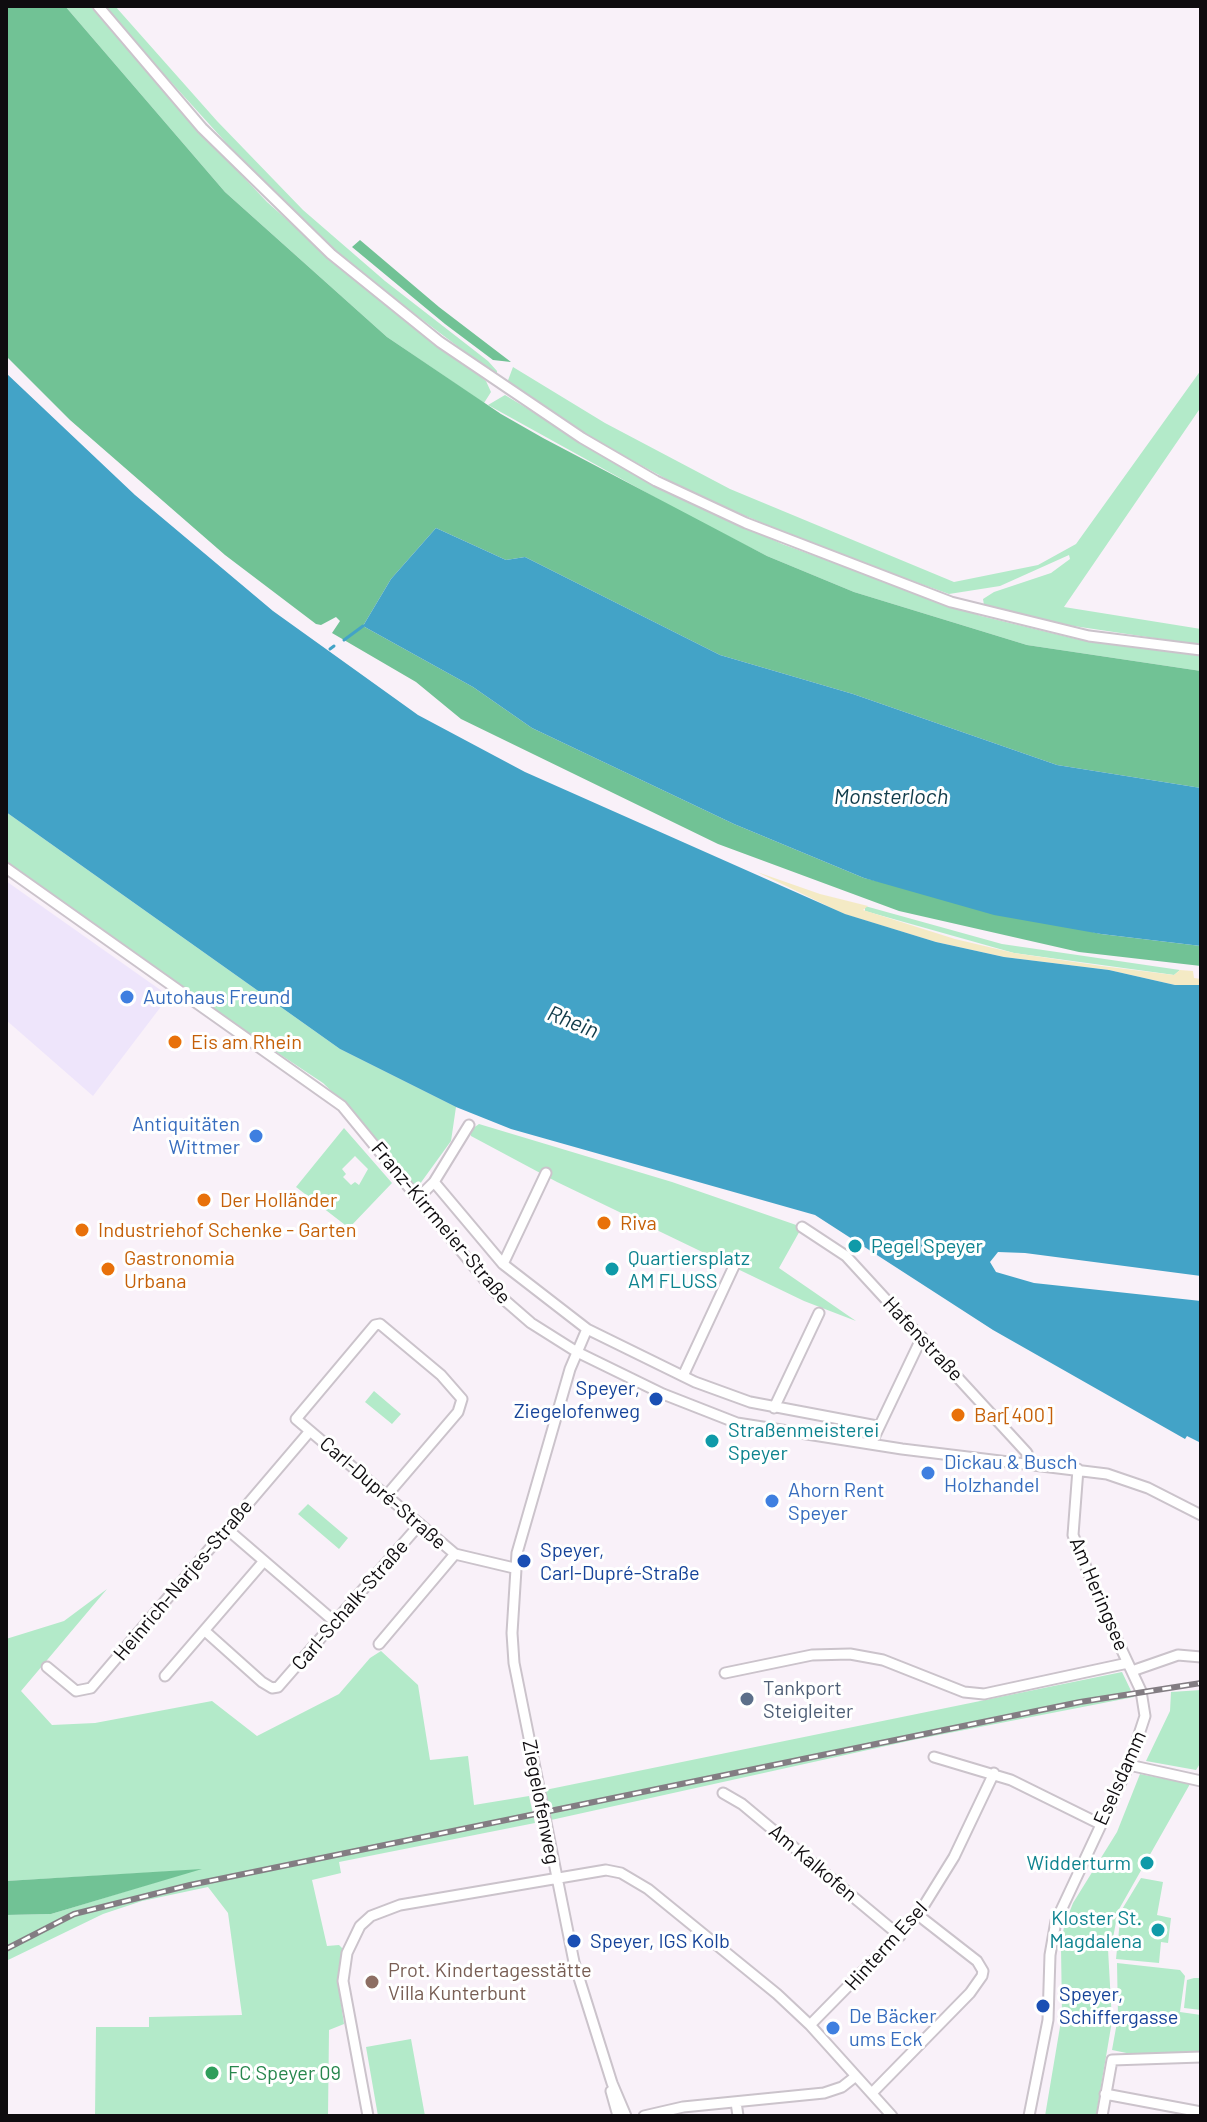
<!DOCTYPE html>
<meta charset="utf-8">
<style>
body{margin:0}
#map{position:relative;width:1207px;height:2122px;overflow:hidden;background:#f9f1f9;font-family:Barlow,sans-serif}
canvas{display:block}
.frame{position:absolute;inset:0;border:8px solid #0f0c0f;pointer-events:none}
</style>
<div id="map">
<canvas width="1207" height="2122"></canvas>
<div class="frame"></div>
</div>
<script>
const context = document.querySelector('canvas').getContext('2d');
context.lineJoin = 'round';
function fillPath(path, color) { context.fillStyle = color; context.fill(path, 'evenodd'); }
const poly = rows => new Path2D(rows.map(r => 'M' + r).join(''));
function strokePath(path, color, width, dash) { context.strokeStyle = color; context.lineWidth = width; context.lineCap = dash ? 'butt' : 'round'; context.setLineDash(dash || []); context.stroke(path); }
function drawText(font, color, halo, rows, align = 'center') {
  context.font = font + ' Barlow,sans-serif'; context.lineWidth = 6; context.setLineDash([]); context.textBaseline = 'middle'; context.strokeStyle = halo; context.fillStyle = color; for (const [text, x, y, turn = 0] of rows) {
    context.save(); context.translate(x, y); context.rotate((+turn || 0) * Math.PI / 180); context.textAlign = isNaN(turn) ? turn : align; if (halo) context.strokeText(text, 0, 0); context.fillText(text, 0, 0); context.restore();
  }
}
fillPath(poly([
 [6,881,169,996,93,1096,6,1020]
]), '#eee5fb');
fillPath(poly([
 [65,6,90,6,177,107,267,202,353,278,486,381,491,392,484,403,387,337,225,192],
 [102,6,115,6,217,121,303,210,385,281,488,361,497,371,497,376,347,263,259,179],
 [513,367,605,423,730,489,954,582,1038,565,1076,544,1201,370,1201,407,1064,607,1201,629,1201,645,1040,621,984,605,983,599,994,592,1051,573,1070,559,1069,555,1000,586,949,594,826,550,694,494,578,431,507,383],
 [505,395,647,481,782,544,981,616,1076,639,1201,655,1201,671,1027,645,854,592,767,556,685,514,488,405],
 [6,812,340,1049,456,1107,451,1141,417,1188,361,1120,323,1083,189,994,6,861],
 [865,906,1002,944,1180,970,1174,975,1160,973,1014,953,865,911],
 [479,1124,672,1182,802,1227,779,1268,856,1321,804,1301,557,1182,471,1136,469,1131],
 [344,1128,392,1183,349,1228,296,1187],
 [355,1156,368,1169,359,1185,355,1182,351,1185,343,1177,346,1174,342,1169],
 [374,1391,401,1414,392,1424,365,1402],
 [308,1504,348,1538,339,1549,298,1514],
 [107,1589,21,1691,52,1725,95,1723,212,1701,257,1736,339,1694,370,1658,381,1651,418,1685,430,1760,468,1756,474,1805,529,1796,535,1823,339,1862,341,1873,312,1880,327,1946,339,1945,343,1949,338,1983,344,2024,329,2030,328,2116,95,2116,96,2027,149,2027,149,2017,242,2015,228,1913,208,1887,142,1901,103,1914,6,1961,6,1915,51,1914,196,1870,6,1881,6,1639,64,1621],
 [1122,1672,1134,1697,913,1740,551,1820,545,1790],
 [1201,1690,1201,1762,1196,1770,1146,1761,1170,1711,1171,1692],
 [1140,1774,1190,1784,1118,1911,1111,1949,1108,1949,1112,2021,1096,2116,1045,2116,1062,2015,1061,1947,1064,1926,1073,1903,1117,1832],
 [1141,1878,1163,1882,1157,1915,1171,1918,1168,1943,1161,1942,1159,1963,1116,1959,1121,1911],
 [1117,1963,1180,1970,1185,1976,1180,2012,1201,2015,1201,2051,1146,2057,1112,2050,1118,2017],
 [1194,1978,1201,1978,1201,2010,1184,2008,1187,1980],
 [411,2039,425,2116,378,2116,366,2047]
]), '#b3eac9');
fillPath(poly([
 [6,6,65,6,225,192,387,337,501,414,543,438,767,556,854,592,1027,645,1201,671,1201,788,1057,765,853,694,720,655,525,557,506,560,436,528,391,579,363,626,473,687,532,728,734,824,864,878,1101,934,1201,946,1201,966,1079,952,899,911,718,844,461,719,416,682,332,633,340,621,336,617,321,625,316,624,225,555,70,420,6,356],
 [360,240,439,307,511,362,493,360,445,324,352,247],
 [202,1869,51,1914,6,1915,6,1881]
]), '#71c295');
fillPath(poly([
 [757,872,820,894,868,906,863,910,955,939,1014,953,1102,966,1174,975,1180,970,1193,971,1194,978,1201,979,1201,985,1175,985,1109,970,1004,957,936,942,844,914]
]), '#f4eac5');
fillPath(poly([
 [6,373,135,495,273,611,418,715,525,772,845,914,936,942,1004,957,1109,970,1175,985,1201,985,1201,1276,1025,1253,998,1252,990,1262,996,1272,1034,1283,1201,1301,1201,1443,1187,1436,1185,1439,993,1330,815,1215,511,1129,456,1107,340,1049,6,812],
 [436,528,506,560,525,557,720,655,853,694,1057,765,1201,788,1201,946,1101,934,994,915,864,878,734,824,532,728,473,687,363,626,391,579]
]), '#43a3c7');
strokePath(poly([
 [344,640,363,626],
 [330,649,334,646]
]), '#43a3c7', 3);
const minor = poly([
 [98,6,202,128,331,254,440,342,582,438,656,481,746,523,951,602,1089,636,1201,650],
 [6,868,342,1106,493,1290,531,1323,577,1352,663,1394,737,1423,902,1449,1107,1474,1148,1488,1201,1515],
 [469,1125,434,1182,503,1264,587,1329,570,1369,517,1553,512,1633,514,1663,574,1962,612,2083,626,2116],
 [418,1198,434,1182],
 [802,1227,846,1256,1027,1453,1027,1464],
 [503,1264,546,1173],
 [587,1329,695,1382,750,1402,877,1426],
 [683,1376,735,1264],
 [774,1408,819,1313],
 [871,1444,922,1337],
 [387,1495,458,1412,462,1399,441,1375,380,1324,375,1325,296,1419,455,1554,514,1568],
 [227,1529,335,1622],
 [205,1631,262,1682,272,1688,278,1687,420,1524],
 [379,1644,455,1554],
 [47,1667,76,1691,91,1688,310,1431],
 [1132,1671,1178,1655,1201,1657],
 [725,1673,812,1655,850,1654,883,1660,964,1692,984,1694,1128,1663],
 [165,1676,264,1561],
 [934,1757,1011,1780,1100,1824],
 [1129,1765,1201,1781],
 [723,1793,742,1804,900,1936],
 [810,2025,918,1915,954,1857,994,1773],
 [611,2091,618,2116],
 [872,2093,970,1993,982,1976,983,1971,977,1961,918,1915],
 [1105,2094,1201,2112],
 [736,2102,738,2116],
 [368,2116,343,1981,347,1953,360,1926,371,1916,400,1905,606,1870,621,1873,648,1889,777,1994,810,2025,892,2116],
 [644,2116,683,2107,824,2093,842,2087,856,2076],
 [1029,2116,1048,2020,1050,1955,1056,1921,1129,1765,1145,1716,1141,1691,1105,1614,1073,1535,1078,1469],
 [1102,2116,1112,2060,1201,2057]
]);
strokePath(minor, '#cbc3cb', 13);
strokePath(minor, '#fff', 9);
const rail = poly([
 [6,1949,74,1914,190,1885,1080,1702,1201,1683]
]);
strokePath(rail, '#837d83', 6);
strokePath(rail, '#fff', 3, [9]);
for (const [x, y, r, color] of [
 [127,997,8,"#3f7fe0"],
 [175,1042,8,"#e8710a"],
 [256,1136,8,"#3f7fe0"],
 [204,1200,8,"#e8710a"],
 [604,1223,8,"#e8710a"],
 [82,1230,8,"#e8710a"],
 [855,1246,8,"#0f9aa8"],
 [108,1269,8,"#e8710a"],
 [612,1269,8,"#0f9aa8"],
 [656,1399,8,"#1a4fb4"],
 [958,1415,8,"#e8710a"],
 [712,1441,8,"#0f9aa8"],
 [928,1473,8,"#3f7fe0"],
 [772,1501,8,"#3f7fe0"],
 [524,1561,8,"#1a4fb4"],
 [747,1699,8,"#5c6f8a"],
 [1147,1863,8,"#0f9aa8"],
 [1158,1930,8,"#0f9aa8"],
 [574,1941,8,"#1a4fb4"],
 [372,1982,8,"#8d6e63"],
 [1043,2006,8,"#1a4fb4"],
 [833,2028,8,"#3f7fe0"],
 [212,2073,8,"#2e9e5b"]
]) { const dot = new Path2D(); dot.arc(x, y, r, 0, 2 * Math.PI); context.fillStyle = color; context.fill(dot); strokePath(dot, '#fff', 3); }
drawText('20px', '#366cbe', '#fff', [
 ["Autohaus Freund",143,997],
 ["Antiquitäten",240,1124,"right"],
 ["Wittmer",240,1147,"right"],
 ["Dickau & Busch",944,1462],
 ["Holzhandel",944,1485],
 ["Ahorn Rent",788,1490],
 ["Speyer",788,1513],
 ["De Bäcker",849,2016],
 ["ums Eck",849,2039]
], 'left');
drawText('20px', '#c56008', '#fff', [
 ["Eis am Rhein",191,1042],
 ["Der Holländer",220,1200],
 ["Riva",620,1223],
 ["Industriehof Schenke - Garten",98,1230],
 ["Gastronomia",124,1258],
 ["Urbana",124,1281],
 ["Bar[400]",974,1415]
], 'left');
drawText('20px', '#0f0c0f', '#fff', [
 ["Franz-Kirrmeier-Straße",441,1223,50],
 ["Hafenstraße",923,1339,47],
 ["Carl-Dupré-Straße",383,1493,41],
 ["Heinrich-Narjes-Straße",183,1580,-50],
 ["Am Heringsee",1099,1594,67],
 ["Carl-Schalk-Straße",350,1605,-49],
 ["Eselsdamm",1120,1778,-66],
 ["Ziegelofenweg",541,1802,79],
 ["Am Kalkofen",813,1863,40],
 ["Hinterm Esel",886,1946,-48]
]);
drawText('20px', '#0d838f', '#fff', [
 ["Pegel Speyer",871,1246],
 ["Quartiersplatz",628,1258],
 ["AM FLUSS",628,1281],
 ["Straßenmeisterei",728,1430],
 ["Speyer",728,1453],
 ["Widderturm",1131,1863,"right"],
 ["Kloster St.",1142,1918,"right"],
 ["Magdalena",1142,1941,"right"]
], 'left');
drawText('20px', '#164399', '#fff', [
 ["Speyer,",640,1388,"right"],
 ["Ziegelofenweg",640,1411,"right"],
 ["Speyer,",540,1550],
 ["Carl-Dupré-Straße",540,1573],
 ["Speyer, IGS Kolb",590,1941],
 ["Speyer,",1059,1994],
 ["Schiffergasse",1059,2017]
], 'left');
drawText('20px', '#4e5e75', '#fff', [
 ["Tankport",763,1688],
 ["Steigleiter",763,1711]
], 'left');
drawText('20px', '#785e54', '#fff', [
 ["Prot. Kindertagesstätte",388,1970],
 ["Villa Kunterbunt",388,1993]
], 'left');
drawText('20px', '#27864d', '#fff', [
 ["FC Speyer 09",228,2073]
], 'left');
drawText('italic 22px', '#103b4a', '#fff', [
 ["Monsterloch",891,797],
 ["Rhein",573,1022,22]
]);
</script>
